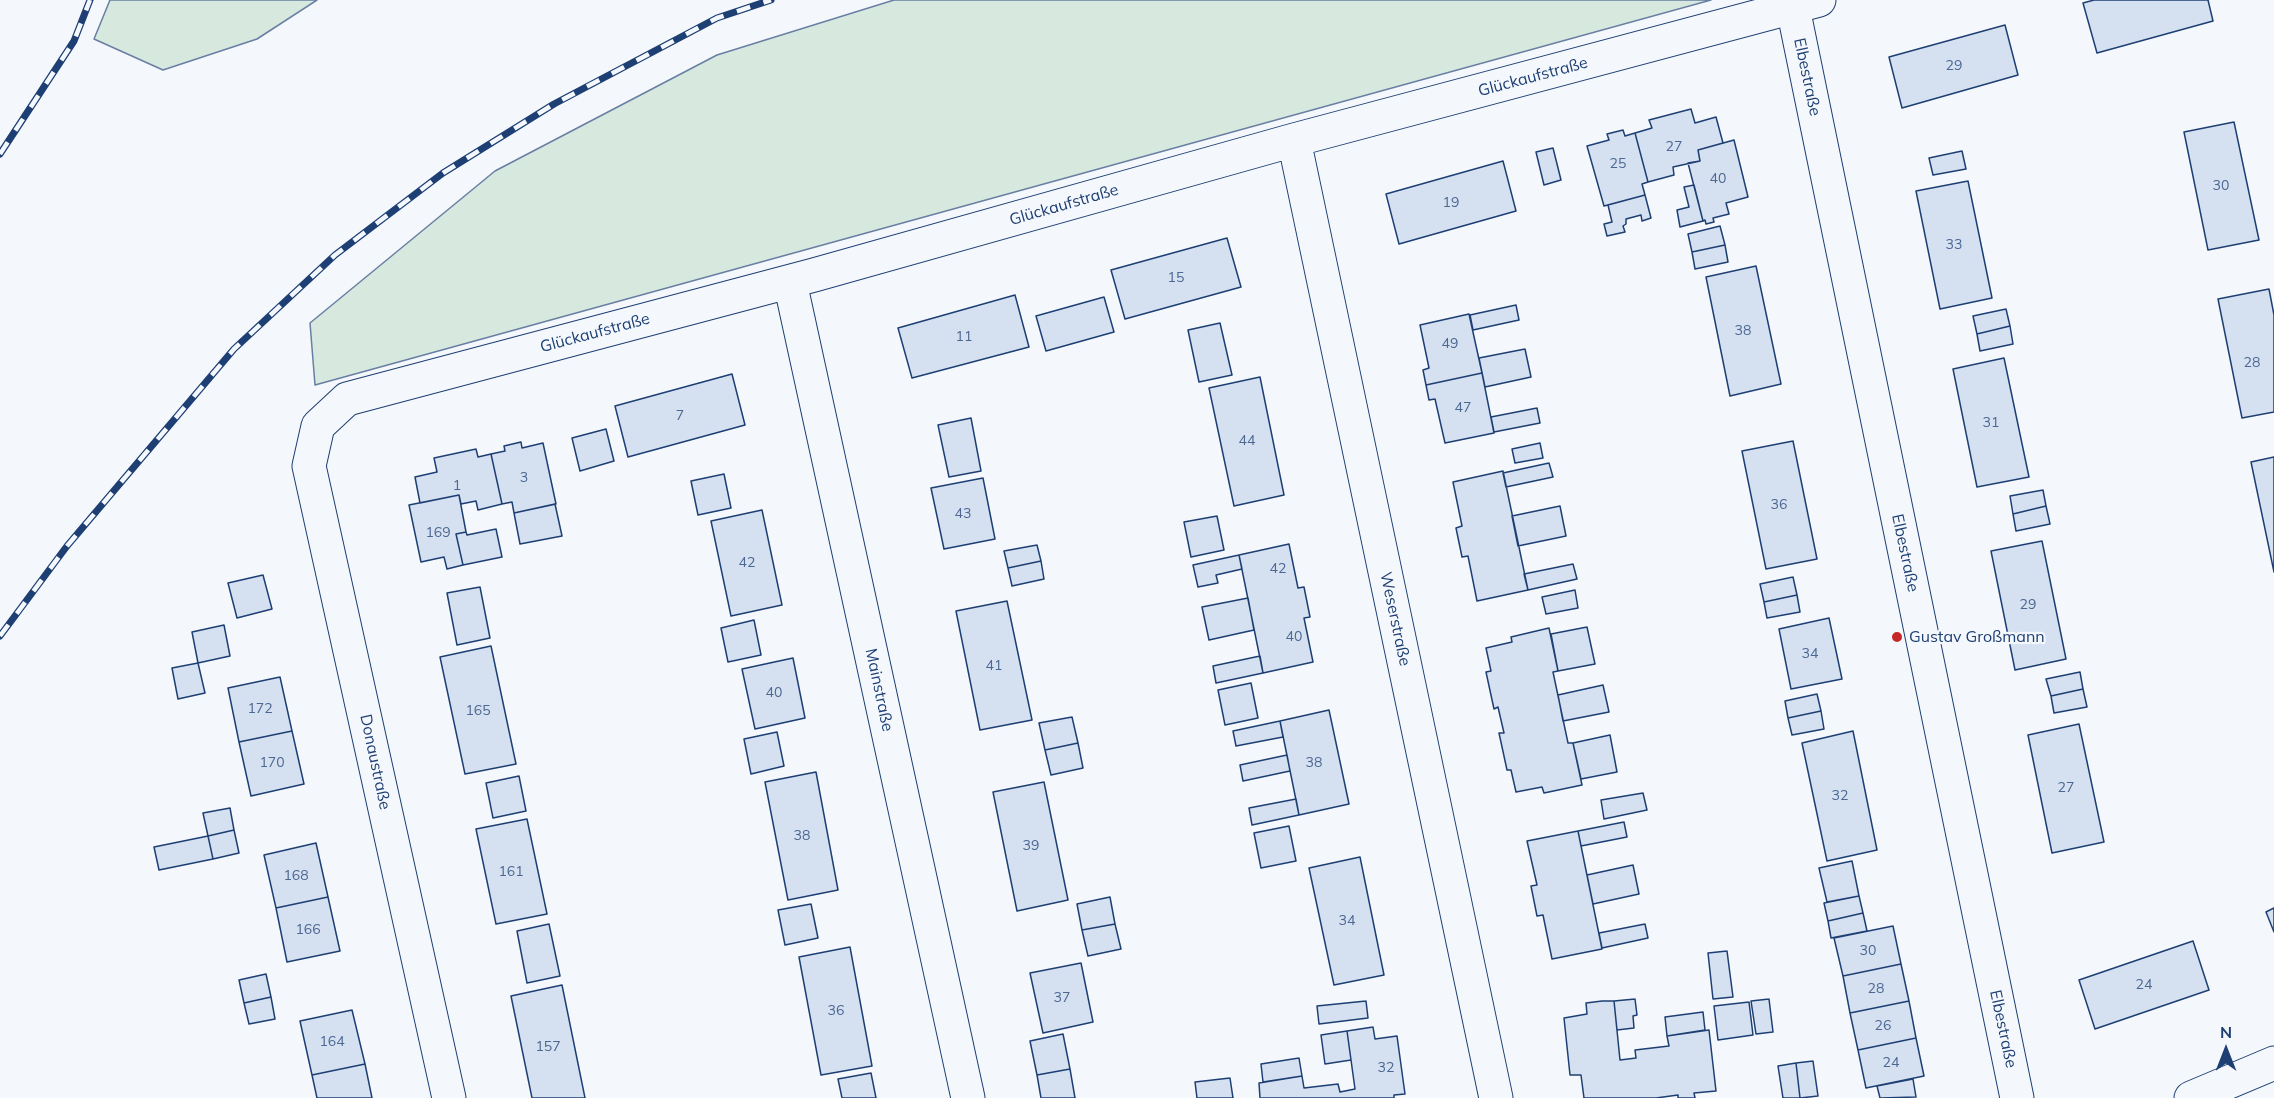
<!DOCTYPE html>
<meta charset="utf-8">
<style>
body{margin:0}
#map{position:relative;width:2274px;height:1098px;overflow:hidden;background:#f4f7fb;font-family:Mulish,sans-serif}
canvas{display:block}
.north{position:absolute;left:2196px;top:1020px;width:60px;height:60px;-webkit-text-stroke:4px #f4f7fb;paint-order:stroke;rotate:0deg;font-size:16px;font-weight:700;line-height:24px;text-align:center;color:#1d3f73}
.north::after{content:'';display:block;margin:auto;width:21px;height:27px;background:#1d3f73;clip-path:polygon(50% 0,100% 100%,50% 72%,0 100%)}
</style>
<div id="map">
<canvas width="2274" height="1098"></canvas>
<div class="north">N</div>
</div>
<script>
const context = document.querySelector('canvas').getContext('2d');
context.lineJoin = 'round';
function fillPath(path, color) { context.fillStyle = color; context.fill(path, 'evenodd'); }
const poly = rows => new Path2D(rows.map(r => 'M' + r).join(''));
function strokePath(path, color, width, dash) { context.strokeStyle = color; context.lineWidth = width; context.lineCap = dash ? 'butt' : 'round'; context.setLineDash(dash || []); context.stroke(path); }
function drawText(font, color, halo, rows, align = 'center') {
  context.font = font + ' Mulish,sans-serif'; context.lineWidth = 4.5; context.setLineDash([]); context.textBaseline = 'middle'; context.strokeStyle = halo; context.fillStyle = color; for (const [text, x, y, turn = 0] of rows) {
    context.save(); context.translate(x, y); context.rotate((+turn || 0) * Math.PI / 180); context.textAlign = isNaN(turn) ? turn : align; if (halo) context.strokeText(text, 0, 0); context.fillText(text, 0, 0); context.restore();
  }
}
const green = poly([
 [110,0,317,0,257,39,163,70,94,39,110,0],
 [894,0,1711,0,315,385,310,323,495,171,717,55,894,0]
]);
fillPath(green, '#d7e8df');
strokePath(green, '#687fa3', 1.5);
const building = poly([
 [2094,0,2208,0,2213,21,2097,53,2083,3,2094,0],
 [2005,25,2018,75,1902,108,1889,57,2005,25],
 [1691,109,1695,123,1716,117,1723,143,1698,150,1700,161,1673,167,1674,175,1648,182,1635,133,1652,128,1649,120,1691,109],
 [2234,122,2259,240,2208,250,2184,132,2234,122],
 [1623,130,1625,136,1635,133,1648,182,1642,184,1645,195,1604,206,1587,146,1609,140,1607,134,1623,130],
 [1734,140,1748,197,1726,203,1729,214,1713,218,1714,222,1706,224,1705,220,1703,221,1688,163,1700,161,1698,150,1734,140],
 [1553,148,1561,180,1544,185,1536,152,1553,148],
 [1962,151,1966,169,1933,175,1929,158,1962,151],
 [1503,161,1516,211,1399,244,1386,194,1503,161],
 [1968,181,1992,298,1940,309,1916,191,1968,181],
 [1694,185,1703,221,1680,227,1677,210,1689,207,1684,187,1694,185],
 [1645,195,1651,218,1642,221,1641,215,1626,219,1626,224,1623,226,1625,232,1607,236,1604,224,1612,222,1608,205,1645,195],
 [1720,226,1725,245,1692,252,1688,234,1720,226],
 [1227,238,1241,287,1125,319,1111,270,1227,238],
 [1725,245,1728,262,1695,269,1692,252,1725,245],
 [1756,266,1781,384,1730,396,1706,277,1756,266],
 [2269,289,2274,315,2274,412,2242,418,2218,299,2269,289],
 [1015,295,1029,347,912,378,898,328,1015,295],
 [1104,297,1114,332,1046,351,1036,316,1104,297],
 [1516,305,1519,320,1473,330,1470,315,1516,305],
 [2006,309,2010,326,1977,334,1973,316,2006,309],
 [1469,314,1482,373,1426,385,1423,370,1429,368,1420,325,1469,314],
 [1220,323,1232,375,1199,382,1188,330,1220,323],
 [2010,326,2013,344,1980,351,1977,334,2010,326],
 [1525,349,1531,377,1485,387,1479,358,1525,349],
 [2004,358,2029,477,1977,487,1953,369,2004,358],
 [1482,373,1494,433,1445,443,1435,399,1429,400,1426,385,1482,373],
 [732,374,745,425,628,457,615,406,732,374],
 [1260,377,1284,495,1234,506,1209,388,1260,377],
 [1537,408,1540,423,1494,432,1491,417,1537,408],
 [971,418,981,471,949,477,938,425,971,418],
 [606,429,614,461,580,471,572,438,606,429],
 [1793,441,1817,559,1766,569,1742,451,1793,441],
 [521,442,522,448,543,443,556,504,514,513,512,502,502,504,491,454,505,451,504,446,521,442],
 [1540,443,1543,458,1515,463,1512,449,1540,443],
 [476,449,478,457,491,454,502,504,478,510,476,501,461,504,459,495,420,503,415,477,437,472,434,458,476,449],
 [2274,457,2274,572,2251,462,2274,457],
 [1549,463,1553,477,1506,487,1503,473,1549,463],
 [1503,471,1528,590,1477,601,1468,556,1462,557,1456,528,1462,526,1453,482,1503,471],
 [724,474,731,508,698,515,691,481,724,474],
 [983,478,995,539,944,549,931,488,983,478],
 [2043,490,2046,506,2013,514,2010,496,2043,490],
 [459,495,466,532,456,534,463,565,447,569,444,557,421,562,409,505,459,495],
 [555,504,562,536,520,544,514,513,555,504],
 [1560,506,1566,536,1518,546,1512,516,1560,506],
 [2046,506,2050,524,2016,531,2013,514,2046,506],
 [762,510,782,605,731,616,711,521,762,510],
 [1217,516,1224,550,1191,557,1184,522,1217,516],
 [496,529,502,557,463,565,456,534,466,532,467,535,496,529],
 [2042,541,2066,659,2015,670,1991,551,2042,541],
 [1289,544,1298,588,1304,587,1310,617,1304,618,1313,662,1263,673,1239,555,1289,544],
 [1037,545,1041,561,1008,568,1004,551,1037,545],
 [1239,555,1242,569,1216,575,1218,583,1198,587,1193,565,1239,555],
 [1041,561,1044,579,1012,586,1008,568,1041,561],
 [1573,564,1577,579,1528,590,1524,574,1573,564],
 [263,575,272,609,237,618,228,583,263,575],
 [1793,577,1797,595,1764,602,1760,584,1793,577],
 [480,587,490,638,457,645,447,593,480,587],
 [1575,590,1578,608,1546,614,1542,597,1575,590],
 [1797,595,1800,612,1767,618,1764,602,1797,595],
 [1248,598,1254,630,1209,640,1202,607,1248,598],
 [1007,601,1032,720,980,730,956,611,1007,601],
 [1829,618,1842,679,1791,689,1779,629,1829,618],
 [754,620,761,655,728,662,721,628,754,620],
 [224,625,230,656,198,663,192,632,224,625],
 [1587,627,1595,664,1558,671,1551,634,1587,627],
 [1549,628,1558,671,1553,672,1568,743,1573,743,1582,785,1544,793,1542,787,1516,792,1511,770,1507,770,1499,733,1504,733,1498,707,1494,709,1486,672,1491,671,1486,648,1512,642,1511,637,1549,628],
 [491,646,516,764,465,774,440,657,491,646],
 [1260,656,1263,673,1216,683,1213,666,1260,656],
 [793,658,805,718,755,729,742,669,793,658],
 [198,663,205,693,178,699,172,668,198,663],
 [2080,672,2083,689,2051,696,2046,679,2080,672],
 [280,677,292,731,239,742,228,688,280,677],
 [1251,683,1258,718,1225,725,1218,690,1251,683],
 [1603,685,1609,712,1563,721,1558,695,1603,685],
 [2083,689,2087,707,2054,713,2051,696,2083,689],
 [1817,694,1821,711,1788,718,1785,701,1817,694],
 [1329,710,1349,804,1299,815,1280,721,1329,710],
 [1821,711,1824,729,1792,735,1788,718,1821,711],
 [1072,717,1078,743,1045,750,1039,723,1072,717],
 [1280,721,1283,737,1236,746,1233,731,1280,721],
 [2079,724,2104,842,2052,853,2028,735,2079,724],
 [292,731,304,784,251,796,239,742,292,731],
 [1853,731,1877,850,1827,861,1802,743,1853,731],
 [777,732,784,766,751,774,744,739,777,732],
 [1610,735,1617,772,1581,779,1573,743,1610,735],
 [1078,743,1083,768,1051,775,1045,750,1078,743],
 [1287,755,1290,771,1243,781,1240,765,1287,755],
 [816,772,838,890,788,900,765,782,816,772],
 [519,776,526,811,493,818,486,783,519,776],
 [1044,782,1068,900,1017,911,993,792,1044,782],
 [1643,793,1647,810,1604,819,1601,800,1643,793],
 [1296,799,1299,815,1252,825,1249,808,1296,799],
 [230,808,234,830,208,836,203,813,230,808],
 [527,819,547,914,496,924,476,829,527,819],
 [1624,822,1627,837,1581,846,1578,831,1624,822],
 [1289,826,1296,861,1261,868,1254,833,1289,826],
 [234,830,239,853,213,859,208,836,234,830],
 [1578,831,1602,949,1552,959,1543,915,1537,916,1531,886,1537,885,1527,841,1578,831],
 [208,836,213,859,159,870,154,847,208,836],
 [316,843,328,897,276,908,264,855,316,843],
 [1360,857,1384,975,1334,985,1309,868,1360,857],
 [1852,861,1859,896,1827,902,1819,868,1852,861],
 [1633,865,1639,894,1593,904,1587,875,1633,865],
 [1859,896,1863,913,1828,921,1824,903,1859,896],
 [328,897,340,951,287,962,276,908,328,897],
 [1110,897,1115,924,1082,930,1077,904,1110,897],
 [811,904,818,938,785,945,778,910,811,904],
 [2274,908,2274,932,2266,912,2274,908],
 [1863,913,1867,931,1831,938,1828,921,1863,913],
 [549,924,560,976,527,983,517,931,549,924],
 [1115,924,1121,949,1088,956,1082,930,1115,924],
 [1645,924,1648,938,1602,948,1599,933,1645,924],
 [1893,926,1901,964,1843,976,1834,938,1893,926],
 [2193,941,2209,990,2095,1029,2079,980,2193,941],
 [850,947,872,1066,821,1075,799,957,850,947],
 [1727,951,1733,997,1713,999,1708,953,1727,951],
 [1081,963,1093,1022,1043,1033,1030,973,1081,963],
 [1901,964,1909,1001,1850,1013,1843,976,1901,964],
 [266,974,271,997,244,1003,239,980,266,974],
 [562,985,585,1098,532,1098,511,996,562,985],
 [271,997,275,1019,249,1024,244,1003,271,997],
 [1635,999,1637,1015,1633,1016,1634,1028,1617,1030,1614,1001,1635,999],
 [1769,999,1773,1032,1756,1034,1751,1001,1769,999],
 [1366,1001,1368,1018,1319,1024,1317,1006,1366,1001],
 [1602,1001,1614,1001,1620,1060,1636,1058,1635,1050,1669,1046,1667,1036,1709,1030,1716,1091,1694,1093,1695,1098,1678,1098,1678,1095,1656,1098,1584,1098,1581,1075,1570,1075,1564,1018,1587,1014,1586,1003,1602,1001],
 [1909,1001,1916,1038,1858,1050,1850,1013,1909,1001],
 [1749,1002,1753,1035,1718,1040,1714,1006,1749,1002],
 [352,1010,365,1064,312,1075,300,1021,352,1010],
 [1703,1012,1705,1030,1667,1036,1665,1017,1703,1012],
 [1373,1027,1375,1039,1397,1036,1405,1094,1394,1095,1394,1098,1260,1098,1259,1083,1302,1076,1304,1088,1338,1084,1340,1092,1355,1089,1347,1031,1373,1027],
 [1347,1031,1351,1060,1325,1064,1321,1035,1347,1031],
 [1063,1034,1070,1069,1037,1075,1030,1041,1063,1034],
 [1916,1038,1924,1076,1866,1088,1858,1050,1916,1038],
 [1299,1058,1302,1076,1263,1082,1261,1064,1299,1058],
 [1813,1061,1818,1096,1800,1098,1796,1063,1813,1061],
 [1796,1063,1800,1098,1783,1098,1778,1066,1796,1063],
 [365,1064,372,1098,317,1098,312,1075,365,1064],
 [1070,1069,1075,1098,1041,1098,1037,1075,1070,1069],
 [871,1073,876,1098,842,1098,838,1079,871,1073],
 [1230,1078,1233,1098,1197,1098,1195,1082,1230,1078],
 [1913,1079,1916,1097,1880,1098,1877,1086,1913,1079]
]);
fillPath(building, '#d5e0f0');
strokePath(building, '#1d3f73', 1.5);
const minor = poly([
 [1793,8,2017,1098],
 [1294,140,1496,1098],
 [790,282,968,1098],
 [449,1098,309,466,318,426,347,399,814,275,1294,140,1819,0],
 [2191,1098,2274,1063]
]);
strokePath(minor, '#1d3f73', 35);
strokePath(minor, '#f4f7fb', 33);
const rail = poly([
 [0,154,74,41,90,0],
 [0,636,67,546,234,349,335,255,443,173,554,104,717,18,771,0]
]);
strokePath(rail, '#1d3f73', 7);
strokePath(rail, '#f4f7fb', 4.5, [14]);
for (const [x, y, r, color] of [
 [1897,637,6,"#c62828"]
]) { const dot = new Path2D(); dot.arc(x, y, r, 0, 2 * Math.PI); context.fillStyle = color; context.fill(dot); strokePath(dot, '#f4f7fb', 2); }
drawText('14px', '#4b6792', null, [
 ["29",1954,66],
 ["27",1674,147],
 ["25",1618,164],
 ["40",1718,179],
 ["30",2221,186],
 ["19",1451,203],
 ["33",1954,245],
 ["15",1176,278],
 ["38",1743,331],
 ["11",964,337],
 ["49",1450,344],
 ["28",2252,363],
 ["47",1463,408],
 ["7",680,416],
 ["31",1991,423],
 ["44",1247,441],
 ["3",524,478],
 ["1",457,486],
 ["36",1779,505],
 ["43",963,514],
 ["169",438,533],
 ["42",747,563],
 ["42",1278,569],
 ["29",2028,605],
 ["40",1294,637],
 ["34",1810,654],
 ["41",994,666],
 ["40",774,693],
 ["172",260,709],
 ["165",478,711],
 ["170",272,763],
 ["38",1314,763],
 ["27",2066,788],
 ["32",1840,796],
 ["38",802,836],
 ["39",1031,846],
 ["161",511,872],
 ["168",296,876],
 ["34",1347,921],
 ["166",308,930],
 ["30",1868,951],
 ["24",2144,985],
 ["28",1876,989],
 ["37",1062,998],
 ["36",836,1011],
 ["26",1883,1026],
 ["164",332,1042],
 ["157",548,1047],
 ["24",1891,1063],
 ["32",1386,1068]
]);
drawText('16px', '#1d3f73', '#f4f7fb', [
 ["Glückaufstraße",1533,77,-15],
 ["Elbestraße",1807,77,78],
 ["Glückaufstraße",1064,205,-16],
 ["Glückaufstraße",595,333,-15],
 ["Elbestraße",1905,553,78],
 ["Weserstraße",1395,619,78],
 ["Mainstraße",879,690,78],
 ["Donaustraße",375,762,78],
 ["Elbestraße",2003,1029,78]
]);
drawText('16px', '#1d3f73', '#f4f7fb', [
 ["Gustav Großmann",1909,637]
], 'left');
</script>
